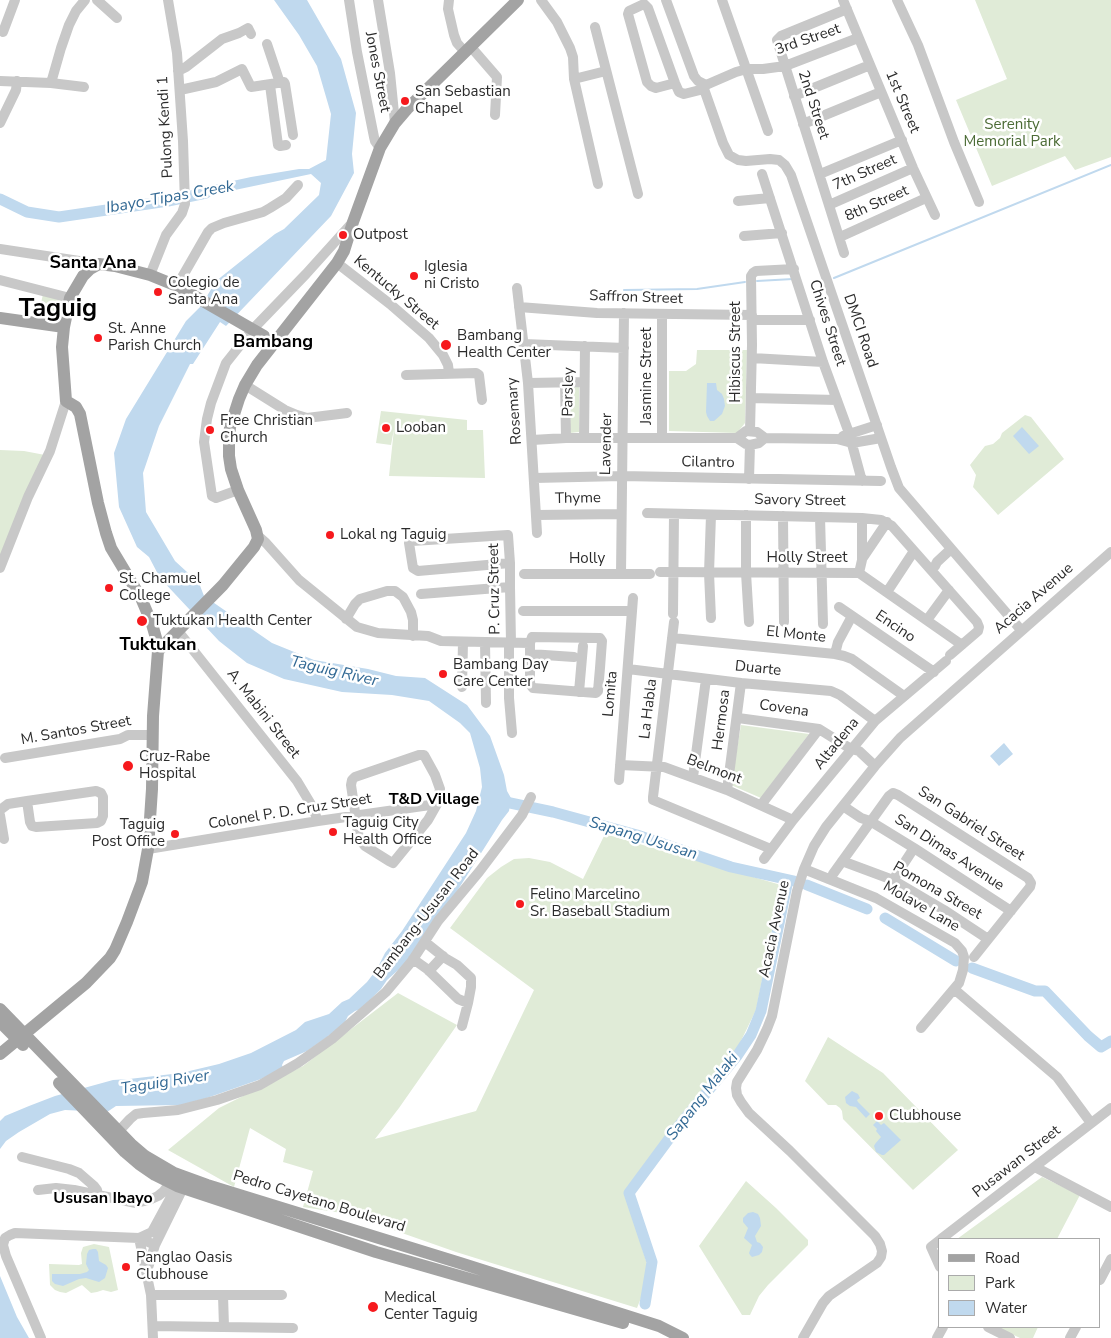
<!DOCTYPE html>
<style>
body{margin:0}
#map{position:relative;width:1111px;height:1338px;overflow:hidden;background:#fff;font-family:"Nunito Sans",sans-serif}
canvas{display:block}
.legend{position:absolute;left:938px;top:1238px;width:162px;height:90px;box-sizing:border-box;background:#fff;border:1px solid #aaa;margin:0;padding:6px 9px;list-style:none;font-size:15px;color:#2b2b2b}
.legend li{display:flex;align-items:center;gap:10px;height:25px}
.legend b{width:25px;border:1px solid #aaa}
</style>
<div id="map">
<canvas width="1111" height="1338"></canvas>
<ul class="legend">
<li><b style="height:6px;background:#a3a3a3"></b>Road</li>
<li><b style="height:14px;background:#e0ebd7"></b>Park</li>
<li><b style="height:14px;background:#c0d9ee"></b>Water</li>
</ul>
</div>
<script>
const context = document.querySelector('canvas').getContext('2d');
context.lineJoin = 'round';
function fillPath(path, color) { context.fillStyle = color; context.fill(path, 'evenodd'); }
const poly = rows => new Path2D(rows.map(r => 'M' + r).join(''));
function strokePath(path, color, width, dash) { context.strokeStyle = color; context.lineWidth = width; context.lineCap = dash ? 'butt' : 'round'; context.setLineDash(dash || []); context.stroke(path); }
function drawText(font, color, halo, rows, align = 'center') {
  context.font = font + ' "Nunito Sans",sans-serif'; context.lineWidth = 5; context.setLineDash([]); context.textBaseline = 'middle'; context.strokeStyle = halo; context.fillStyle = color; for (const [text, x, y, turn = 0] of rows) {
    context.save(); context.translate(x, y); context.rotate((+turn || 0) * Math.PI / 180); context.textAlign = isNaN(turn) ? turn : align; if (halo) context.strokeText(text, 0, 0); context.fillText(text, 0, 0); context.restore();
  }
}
fillPath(poly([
 [975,0,1111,0,1111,157,1075,170,1065,156,992,186,956,100,1007,79],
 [43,294,63,298,58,321,38,317],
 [697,350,747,350,745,423,737,433,669,431,669,371,686,371,696,364],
 [579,386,579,432,570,433,571,387],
 [381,411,467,420,467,430,483,430,485,478,389,476,394,429,391,445,376,443],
 [1025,415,1031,417,1064,459,998,515,973,487,976,475,970,465,985,446,993,444,1000,438,1002,433],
 [0,450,24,451,45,455,0,562],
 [741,725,809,734,761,798,731,785],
 [605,834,781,885,756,1010,738,1047,708,1086,681,1115,625,1193,648,1267,646,1285,637,1308,456,1252,348,1214,303,1207,313,1171,283,1162,286,1149,250,1128,234,1187,168,1150,219,1108,303,1066,398,993,457,1025,399,1108,375,1139,476,1111,534,990,450,928,487,878,501,867,514,859,529,858,550,862,583,879],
 [828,1037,883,1073,958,1150,913,1190,843,1119,842,1111,840,1108,836,1105,828,1105,805,1081],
 [1042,1177,1080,1195,1057,1239,957,1239],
 [746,1181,776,1208,808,1240,808,1245,768,1285,759,1296,750,1315,742,1315,699,1246],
 [94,1244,109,1247,118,1290,111,1292,103,1290,97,1292,91,1293,82,1285,66,1293,60,1292,55,1290,50,1285,49,1264,79,1265,82,1264,81,1253,83,1247],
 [997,1327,1038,1327,1033,1338,1020,1338]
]), '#e0ebd7');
fillPath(poly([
 [274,0,307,0,341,59,356,113,352,154,354,173,331,216,226,326,220,322,193,364,190,364,159,426,143,473,146,512,175,561,199,583,204,596,272,643,314,660,368,669,396,676,425,678,467,705,490,736,504,775,507,791,511,798,509,811,502,820,447,907,404,965,387,980,381,989,361,1009,355,1011,348,1016,344,1024,327,1037,307,1051,284,1061,282,1065,283,1068,261,1079,204,1099,180,1105,116,1106,107,1112,65,1110,50,1114,19,1132,6,1141,0,1149,0,1121,5,1116,29,1106,55,1096,113,1080,129,1079,181,1073,219,1064,251,1053,296,1030,305,1022,329,1014,342,1002,349,999,367,982,377,969,385,953,402,931,436,879,466,833,476,811,482,787,480,768,470,733,460,723,429,701,392,695,342,692,284,679,247,663,219,641,160,578,149,557,137,547,119,507,114,453,126,419,186,321,201,306,216,281,275,234,284,229,319,195,321,183,311,174,192,199,191,190,251,177,299,169,309,169,326,160,331,114,317,66,299,35],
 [707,383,716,383,717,390,722,394,724,399,725,406,722,414,714,421,710,421,707,416,706,412],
 [1022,427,1039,446,1029,454,1013,436],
 [1004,743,1013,754,999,766,990,756],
 [852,1091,858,1094,860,1098,857,1100,858,1102,870,1114,866,1118,856,1107,850,1106,846,1103,845,1097],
 [877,1121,881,1125,884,1123,901,1140,884,1155,882,1155,876,1152,874,1146,875,1144,881,1137,876,1131,877,1129,873,1125],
 [753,1212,758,1214,760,1218,761,1226,755,1236,757,1242,760,1243,763,1247,762,1252,759,1255,752,1257,750,1255,749,1253,752,1245,744,1238,748,1228,743,1222,743,1218,748,1213],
 [93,1249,96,1249,98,1252,99,1261,106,1265,108,1268,105,1278,99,1282,86,1278,79,1279,63,1286,55,1284,52,1281,52,1274,80,1274,87,1272,89,1270,86,1264,87,1254,89,1250],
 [0,1276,17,1317,29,1338,0,1338]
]), '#c0d9ee');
strokePath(poly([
 [834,278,1111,165],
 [757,281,793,279],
 [624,290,697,289,745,282]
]), '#c0d9ee', 2);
strokePath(poly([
 [0,199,27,212,59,217,168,201,206,193],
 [496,800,553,812,637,835,731,867,794,881],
 [807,885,867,909],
 [885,918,956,961],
 [972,968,1035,991,1045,991,1088,1036,1101,1047,1111,1041],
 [645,1304,652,1262,629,1193,677,1128,737,1056,751,1035,761,1011,788,880]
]), '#c0d9ee', 11);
strokePath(poly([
 [97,0,117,18],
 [349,0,357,52,374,137,375,141,380,148],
 [378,0,390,73,395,123],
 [449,0,448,9,454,35,457,43,465,52],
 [541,0,557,22,570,48,573,57,574,79,598,184],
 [666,0,694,76,698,81,706,85],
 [722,0,768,131],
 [843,0,913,168,935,215],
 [897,0,918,45,954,142,979,202],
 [595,27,638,194],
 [3,32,15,0],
 [858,38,785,66,763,69,747,69,736,72,706,85,704,89,723,143,729,155,738,160,746,161,770,159,779,160,785,165,791,175,891,467,899,488,1021,630],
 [267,44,280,83],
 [471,47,497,77,495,115],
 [178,71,186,67,222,39,239,33,248,28,251,34],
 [574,79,606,71],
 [0,81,51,83,84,87],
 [51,83,61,48,69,25,76,11,85,0],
 [675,83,656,88,651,86,647,82,628,14,629,11,644,4,648,8,675,83,679,92,684,94,704,89],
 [270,85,278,145,280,146,286,145],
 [180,90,216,82,242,69,251,87,284,82,285,84,293,135],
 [794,96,870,65],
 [0,123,16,90,17,81],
 [803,124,881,92],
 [762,174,823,362,849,433,862,481],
 [820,174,902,140],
 [738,201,770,198],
 [829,205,913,168],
 [744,236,782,233],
 [840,237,926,198],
 [0,249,99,264],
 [844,253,777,40,781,36,847,9],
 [337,263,390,304,429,338,443,355,448,365,449,373],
 [150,275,166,235,182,213,185,204,183,141,177,53,168,0],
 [0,280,70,298],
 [177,286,208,232,212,228,224,223,263,212,270,208,286,198,298,185],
 [517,288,528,383,537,533],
 [519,307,597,313,752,315],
 [662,314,662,438],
 [752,320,810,320],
 [524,344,624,348],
 [752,358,823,362],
 [406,375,476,373,479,375,482,400],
 [565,382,566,438],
 [528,383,584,382],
 [245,385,285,410,297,415,307,418,347,413],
 [751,398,837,400],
 [746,431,757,432,765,438,759,443,750,445,746,444,737,438,746,431],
 [750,431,752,345,751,276,753,273,756,271,794,269],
 [843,436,877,425],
 [584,438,585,346],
 [765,438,837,439,852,443,881,438],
 [532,440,566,438,737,438],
 [534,478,622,476,881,481],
 [749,479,750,445],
 [238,490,216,498,212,496,204,442,207,419,211,403,226,363,253,329,306,274,352,223],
 [647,513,862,518,881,520,892,526,977,622,979,627,978,631,950,655],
 [536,515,621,514],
 [711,515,709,573,711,618],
 [746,515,746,573,749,622],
 [783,516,784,622],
 [820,517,823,624],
 [257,535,266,543,299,580,357,627,378,633,428,636,441,641,530,643],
 [862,559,887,522],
 [510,563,418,571,413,568,409,543,412,541,508,535,510,563,510,587,511,643],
 [0,568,28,497,50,451,66,401],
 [931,570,935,566,937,562,951,549],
 [660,572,859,573,962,645],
 [859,573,862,560,862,518],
 [524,574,650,574],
 [621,574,624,313],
 [887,592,914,551],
 [421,594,510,587],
 [839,607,934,672],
 [523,611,632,611],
 [673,614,674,514],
 [346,619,355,604,360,599,387,591,395,591,403,597,411,612,413,620,413,636],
 [927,620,949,590],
 [674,622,653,797,653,800,771,849],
 [178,631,297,781,312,806,318,821],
 [532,637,600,638,602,641,600,668,598,691,596,693,533,688,530,684,530,643,532,637],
 [672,638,835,654,844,656,852,659,904,696],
 [485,642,486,703],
 [509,643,509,698,512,733],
 [530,654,574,657],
 [835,654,838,642,852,616],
 [628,669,741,683,831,691,840,695,875,721],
 [462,687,463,642],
 [579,692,583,646],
 [738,718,819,729,851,749,859,751,875,766],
 [419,755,424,755,435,775,440,789,437,804,428,820,393,863,389,861,365,846,359,839,351,785,352,780,355,777,419,755],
 [5,758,120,739,128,735,152,735],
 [620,765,664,767,727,790,793,820],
 [693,777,706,679],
 [619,780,633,598],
 [727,790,741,683],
 [761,805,819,729],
 [843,806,861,818,870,821,914,848,1011,911],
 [0,810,8,804,27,801,96,791,101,793,103,797,103,816,101,821,97,823,36,827,32,826,30,822,27,801],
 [0,815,4,839],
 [148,849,318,821,437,804],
 [764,859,793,820,875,721,946,661],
 [842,861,893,880,944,910,988,939],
 [804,869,876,898,955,943,962,951,964,957,963,970,959,983,921,1028],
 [833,874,889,796,893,793,898,795,1028,878,1031,883,1030,887,974,957],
 [893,880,914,848],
 [425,942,445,958,457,965,471,978,471,987,468,1003],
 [413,959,427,969,458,999,468,1003,462,1026],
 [429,971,443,956],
 [954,989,1057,1077,1091,1123],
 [118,1132,130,1119,136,1114,143,1113,178,1110,217,1100,260,1085,298,1063,332,1039,386,992,412,961,438,921,479,872,522,815,531,797],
 [22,1157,69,1169,79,1173,94,1186,97,1190,98,1194],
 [1035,1167,1111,1207],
 [38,1190,56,1188,74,1190,136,1203,149,1200,158,1196,163,1192,170,1183],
 [941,1239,1111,1108],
 [940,1240,931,1247,940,1267],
 [147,1271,155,1245,183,1188],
 [1100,1280,1111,1259],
 [151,1295,282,1295],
 [223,1295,224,1327],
 [153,1326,293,1328],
 [988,1327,1010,1338],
 [41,1338,6,1256,3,1245,5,1238,10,1235,15,1233,139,1238,155,1245],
 [153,1338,151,1295,139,1238,152,1232,177,1186],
 [803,1338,823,1303,829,1296,877,1263,881,1257,882,1251,880,1244,875,1236,790,1151,749,1113,741,1102,737,1095,736,1088,737,1082,757,1050,767,1029,772,1016,797,891,804,869,814,846,826,827,875,766,900,738,1111,552],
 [937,1338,943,1327],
 [1070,1338,1076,1327]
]), '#c8c8c8', 10);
strokePath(poly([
 [0,318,64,327],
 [158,651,223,585,254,547,258,539,256,530,238,490,231,469,229,456,229,440,230,427,239,399,245,385,257,365,337,263,344,251,353,222,380,148,395,123,407,109,518,0],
 [0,1009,131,1144,145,1156,174,1173,207,1185,460,1263,659,1326,683,1338],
 [0,1022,23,1045],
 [0,1054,86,983,110,958,115,950,127,922,142,882,148,849,152,789,153,716,158,651,156,638,152,624,141,598,111,548,106,533,98,503,80,414,76,407,66,401,62,347,64,327,70,298,83,276,90,269,99,264,115,266,150,275,177,286,264,336],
 [59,1083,125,1152,139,1164,155,1175,177,1186,376,1252,623,1323]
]), '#a3a3a3', 12);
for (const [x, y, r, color] of [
 [405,101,5,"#f6191d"],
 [343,235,5,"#f6191d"],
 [414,276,5,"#f6191d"],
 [158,292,5,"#f6191d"],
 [98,338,5,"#f6191d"],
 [446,345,6,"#f6191d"],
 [386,428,5,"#f6191d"],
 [210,430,5,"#f6191d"],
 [330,535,5,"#f6191d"],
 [109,588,5,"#f6191d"],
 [142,621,6,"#f6191d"],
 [443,674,5,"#f6191d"],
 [128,766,6,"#f6191d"],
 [333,832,5,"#f6191d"],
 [175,834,5,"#f6191d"],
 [520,904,5,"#f6191d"],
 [879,1116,5,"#f6191d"],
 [126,1267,5,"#f6191d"],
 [373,1307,6,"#f6191d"]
]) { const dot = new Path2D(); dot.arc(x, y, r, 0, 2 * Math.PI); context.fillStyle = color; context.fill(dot); strokePath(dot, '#fff', 2); }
drawText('15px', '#2b2b2b', '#fff', [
 ["3rd Street",808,40,-19],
 ["Jones Street",377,72,79],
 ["1st Street",902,102,67],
 ["2nd Street",813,105,72],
 ["Pulong Kendi 1",166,127,-93],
 ["7th Street",865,173,-24],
 ["8th Street",877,204,-24],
 ["Kentucky Street",396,293,40],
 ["Saffron Street",636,298,2],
 ["Chives Street",827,323,72],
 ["DMCI Road",860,331,71],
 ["Hibiscus Street",736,352,-90],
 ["Jasmine Street",647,376,-90],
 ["Parsley",569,392,-89],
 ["Rosemary",515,411,-94],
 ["Lavender",607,444,-89],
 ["Cilantro",708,463,1],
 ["Thyme",578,499,-1],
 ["Savory Street",800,501,1],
 ["Holly Street",807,558],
 ["Holly",587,559],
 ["P. Cruz Street",495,589,-91],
 ["Acacia Avenue",1034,599,-41],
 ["Encino",895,627,34],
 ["El Monte",796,635,6],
 ["Duarte",758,669,6],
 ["Lomita",611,694,-85],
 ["La Habla",649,709,-83],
 ["Covena",784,709,8],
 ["A. Mabini Street",263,714,52],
 ["Hermosa",722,720,-83],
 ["M. Santos Street",76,731,-10],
 ["Altadena",837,744,-51],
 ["Belmont",714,770,21],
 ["Colonel P. D. Cruz Street",290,812,-9],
 ["San Gabriel Street",971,824,33],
 ["San Dimas Avenue",949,853,33],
 ["Pomona Street",937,891,30],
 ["Molave Lane",921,907,30],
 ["Bambang-Ususan Road",427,914,-52],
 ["Acacia Avenue",775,929,-78],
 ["Pusawan Street",1017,1162,-38],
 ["Pedro Cayetano Boulevard",319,1202,17]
]);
drawText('15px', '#2b2b2b', '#fff', [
 ["San Sebastian",415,92],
 ["Chapel",415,109],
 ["Outpost",353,235],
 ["Iglesia",424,267],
 ["ni Cristo",424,284],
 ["Colegio de",168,283],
 ["Santa Ana",168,300],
 ["St. Anne",108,329],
 ["Parish Church",108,346],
 ["Bambang",457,336],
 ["Health Center",457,353],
 ["Free Christian",220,421],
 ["Church",220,438],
 ["Looban",396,428],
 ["Lokal ng Taguig",340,535],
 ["St. Chamuel",119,579],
 ["College",119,596],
 ["Tuktukan Health Center",153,621],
 ["Bambang Day",453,665],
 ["Care Center",453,682],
 ["Cruz-Rabe",139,757],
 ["Hospital",139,774],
 ["Taguig City",343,823],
 ["Health Office",343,840],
 ["Taguig",165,825,"right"],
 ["Post Office",165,842,"right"],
 ["Felino Marcelino",530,895],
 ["Sr. Baseball Stadium",530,912],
 ["Clubhouse",889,1116],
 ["Panglao Oasis",136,1258],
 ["Clubhouse",136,1275],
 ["Medical",384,1298],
 ["Center Taguig",384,1315]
], 'left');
drawText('15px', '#4b6b35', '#fff', [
 ["Serenity",1012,125],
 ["Memorial Park",1012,142]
]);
drawText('italic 16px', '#326994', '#fff', [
 ["Ibayo-Tipas Creek",170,198,-10],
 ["Taguig River",334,672,13],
 ["Sapang Ususan",643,839,17],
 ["Taguig River",165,1083,-9],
 ["Sapang Malaki",703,1097,-52]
]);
drawText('bold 16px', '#000', '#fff', [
 ["T&D Village",434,800],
 ["Ususan Ibayo",103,1199]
]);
drawText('bold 18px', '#000', '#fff', [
 ["Santa Ana",93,264],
 ["Bambang",273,343],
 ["Tuktukan",158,646]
]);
drawText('bold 25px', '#000', '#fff', [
 ["Taguig",58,310]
]);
</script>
